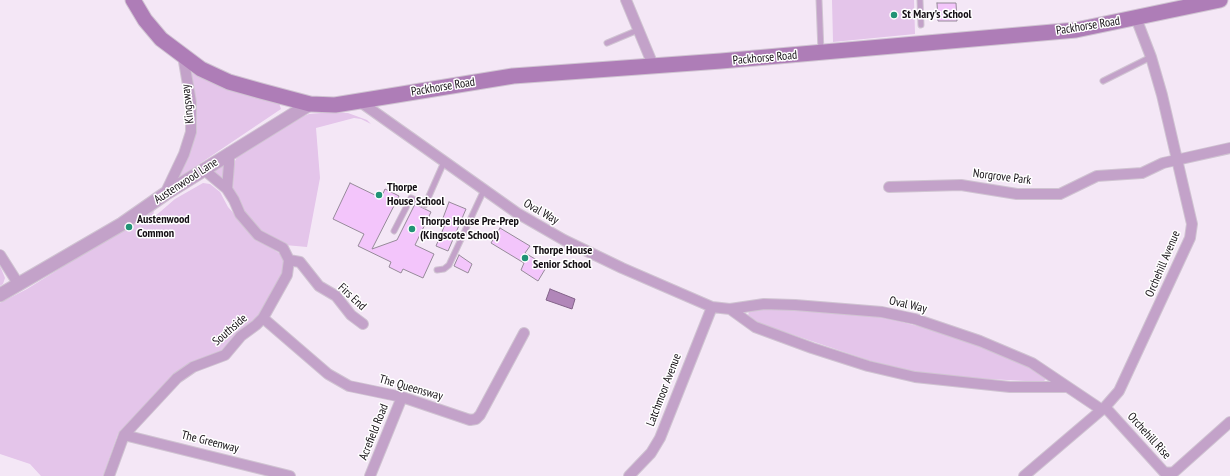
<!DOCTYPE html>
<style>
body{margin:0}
canvas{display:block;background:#f4e7f6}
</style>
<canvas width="1230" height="476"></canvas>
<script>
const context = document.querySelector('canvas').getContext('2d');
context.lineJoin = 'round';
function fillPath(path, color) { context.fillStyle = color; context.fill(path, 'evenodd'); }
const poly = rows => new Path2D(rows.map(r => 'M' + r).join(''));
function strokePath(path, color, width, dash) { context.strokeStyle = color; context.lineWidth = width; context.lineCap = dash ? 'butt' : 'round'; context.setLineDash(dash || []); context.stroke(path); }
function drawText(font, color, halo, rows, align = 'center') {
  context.font = font + ' "PT Sans Narrow",sans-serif'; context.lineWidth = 3; context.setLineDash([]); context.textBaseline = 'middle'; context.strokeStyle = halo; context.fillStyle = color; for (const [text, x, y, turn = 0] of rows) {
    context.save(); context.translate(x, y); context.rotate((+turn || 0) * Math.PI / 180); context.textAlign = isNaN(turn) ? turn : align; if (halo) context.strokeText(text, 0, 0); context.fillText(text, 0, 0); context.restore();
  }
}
fillPath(poly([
 [832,0,914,0,915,34,833,42],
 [190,72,207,80,279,103,281,109,174,181,183,162,195,91],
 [333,112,348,113,367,120,371,124,361,119,354,118,316,128,320,178,307,247,285,245,271,238,250,223,233,190,234,163,239,153,296,119,309,114],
 [221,164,225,165,224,178,222,179,213,172],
 [203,183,210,184,220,192,228,207,255,237,285,257,285,272,262,312,227,344,220,357,175,373,118,434,103,476,41,476,30,464,0,454,0,303,27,289,154,210,153,218,175,199],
 [0,266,5,278,3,284,0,286],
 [751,309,791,309,863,314,891,319,959,337,1008,356,1045,375,1046,379,1043,382,954,377,917,372,871,361,761,324,748,316,749,311]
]), '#e4c5ea');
const water = poly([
 [550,289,575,299,572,309,546,300,550,289]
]);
fillPath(water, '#b186b9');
strokePath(water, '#826288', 1);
const building = poly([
 [937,3,956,3,957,21,938,21,937,3],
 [350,183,381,198,385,189,399,196,372,249,397,240,415,204,431,212,415,245,434,254,423,278,403,269,401,273,389,267,391,262,358,246,364,234,333,219,350,183],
 [449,202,466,209,448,251,436,246,446,222,443,218,449,202],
 [500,228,530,246,525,253,547,266,538,281,521,270,524,263,491,243,500,228],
 [459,255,472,264,468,273,454,266,459,255]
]);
fillPath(building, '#f3c5fb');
strokePath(building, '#968a99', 1);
const service = poly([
 [819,0,821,52],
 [920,0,921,25],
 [607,43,638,30],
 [1103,81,1151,57],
 [394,231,411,198,425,205,444,162],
 [437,270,444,269,449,265,484,190]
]);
const minor = poly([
 [626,0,653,65],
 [359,101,517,213,564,240,622,268,712,307,730,309,764,304,795,305,882,312,915,319,980,341,1032,363,1102,410],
 [889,187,961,185,1017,194,1060,194,1097,176,1142,173,1163,163,1230,148],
 [227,189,229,164,229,153],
 [165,194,184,154,191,132,191,102,183,56],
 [0,255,19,285],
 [289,260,300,262,319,286,336,296,351,315,363,324],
 [730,309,755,327,812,348,868,366,915,377,1010,387,1066,387],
 [263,318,328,374,349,386,402,397,470,420,476,419,480,415,524,333],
 [1105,407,1164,472,1169,473,1174,472,1230,422],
 [124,435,290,476],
 [109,476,124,435,177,378,193,367,225,355,241,336,256,325,263,318,287,275,289,260,283,248,258,235,240,214,234,200,227,189,203,169],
 [370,476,402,397],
 [629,476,651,453,660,438,712,307],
 [1024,476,1105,407,1119,391,1190,238,1192,224,1162,95,1151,57,1136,18]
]);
const tertiary = poly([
 [0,295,122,224,165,194,310,104]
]);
const secondary = poly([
 [133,0,145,20,161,39,201,69,229,82,261,91,310,104,335,105,513,76,721,61,1076,30,1220,0]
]);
strokePath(service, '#d0c4d2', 7);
strokePath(minor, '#d0c4d2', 12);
strokePath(tertiary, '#d0c4d2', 15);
strokePath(secondary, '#d0c4d2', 17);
strokePath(service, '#c3a2c9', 5);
strokePath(minor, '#c3a2c9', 10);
strokePath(tertiary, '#c3a2c9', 13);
strokePath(secondary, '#ae7db7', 15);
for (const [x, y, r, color] of [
 [894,15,4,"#219376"],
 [379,195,4,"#219376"],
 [129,227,4,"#219376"],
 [412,229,4,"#219376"],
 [525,258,4,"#219376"]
]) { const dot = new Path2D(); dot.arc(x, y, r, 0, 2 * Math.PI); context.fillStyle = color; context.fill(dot); strokePath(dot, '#fff', 1.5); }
drawText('bold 12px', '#140f14', '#fff', [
 ["St Mary's School",902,15],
 ["Thorpe",387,188],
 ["House School",387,202],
 ["Austenwood",137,220],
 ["Common",137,234],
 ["Thorpe House Pre-Prep",420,222],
 ["(Kingscote School)",420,236],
 ["Thorpe House",533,251],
 ["Senior School",533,265]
], 'left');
drawText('12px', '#140f14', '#fff', [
 ["Packhorse Road",1088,26,-9],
 ["Packhorse Road",765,58,-5],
 ["Packhorse Road",443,87,-9],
 ["Kingsway",188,104,-96],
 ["Norgrove Park",1002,177,7],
 ["Austenwood Lane",186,181,-33],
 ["Oval Way",541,212,30],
 ["Orchehill Avenue",1163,264,-67],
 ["Firs End",352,297,43],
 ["Oval Way",908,305,13],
 ["Southside",230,330,-41],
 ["The Queensway",411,388,16],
 ["Latchmoor Avenue",664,390,-69],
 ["Acrefield Road",374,432,-68],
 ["Orchehill Rise",1149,436,48],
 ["The Greenway",210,442,14]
]);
</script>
